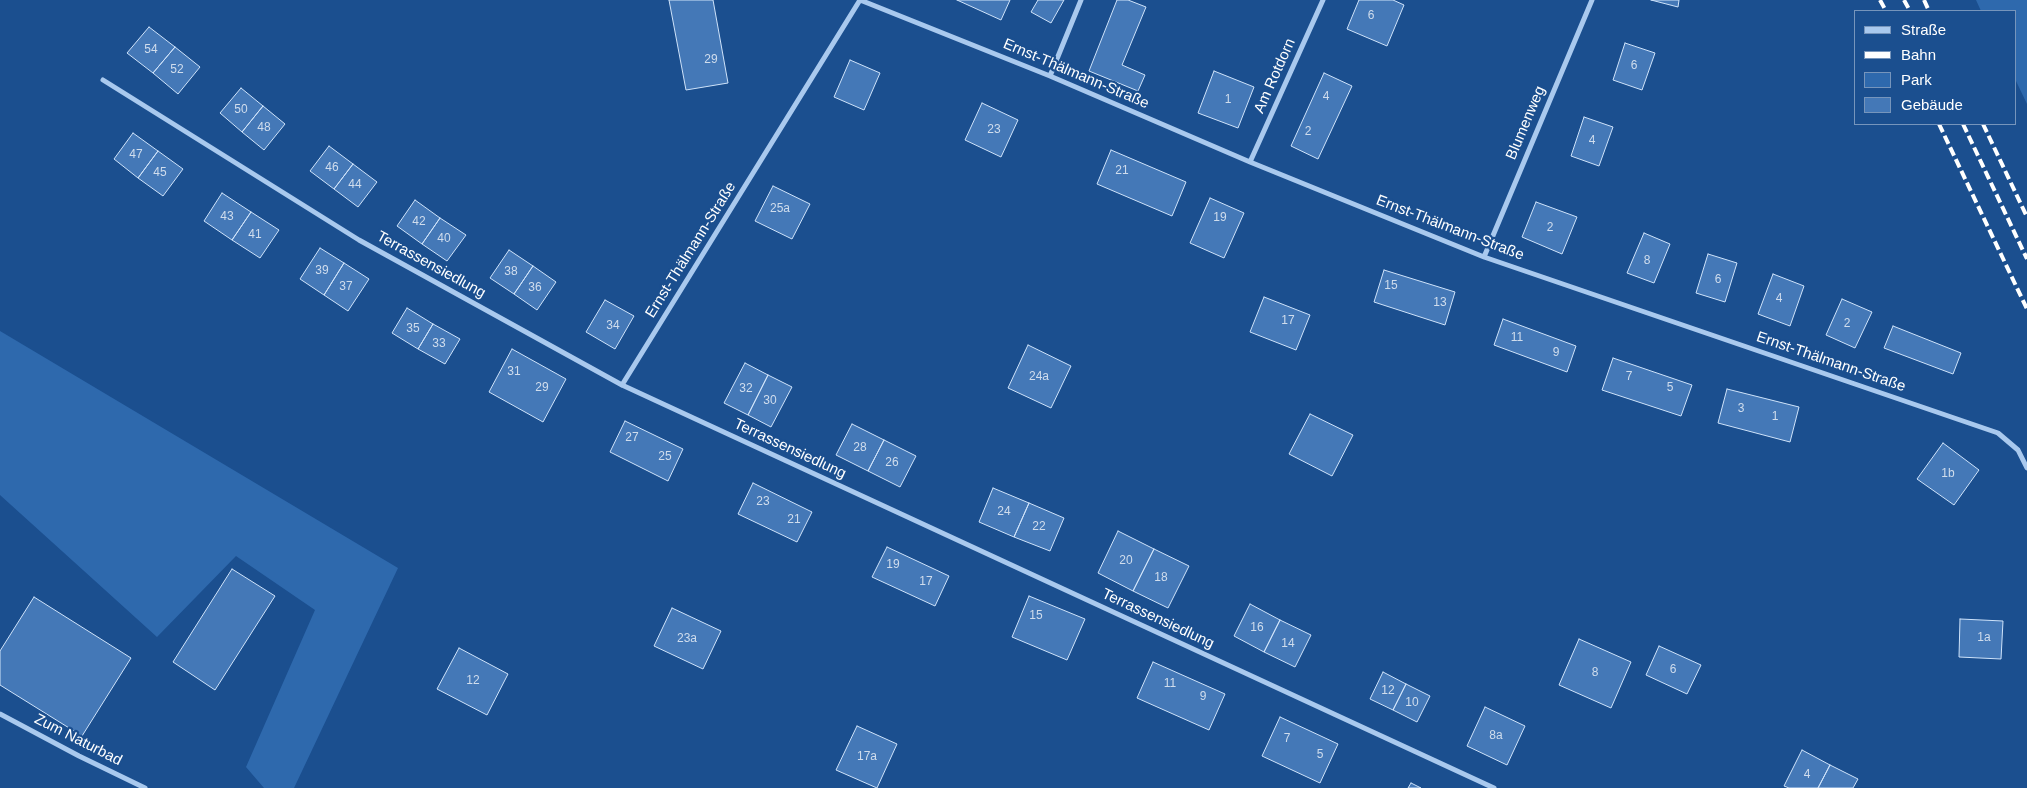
<!DOCTYPE html>
<meta charset="utf-8">
<style>
body{margin:0}
#map{position:relative;width:2027px;height:788px;overflow:hidden;background:#1b4f8f;font-family:Helvetica,sans-serif}
canvas{display:block}
.legend{position:absolute;left:1854px;top:10px;width:162px;height:115px;box-sizing:border-box;background:#1b4f8f;border:1px solid #7695bc;margin:0;padding:6px 9px;list-style:none;font-size:15px;color:#fff}
.legend li{display:flex;align-items:center;gap:10px;height:25px}
.legend b{width:25px;border:1px solid #7695bc}
</style>
<div id="map">
<canvas width="2027" height="788"></canvas>
<ul class="legend">
<li><b style="height:6px;background:#a9c9ee"></b>Straße</li>
<li><b style="height:6px;background:#fff"></b>Bahn</li>
<li><b style="height:14px;background:#2e69ad"></b>Park</li>
<li><b style="height:14px;background:#4478b7"></b>Gebäude</li>
</ul>
</div>
<script>
const context = document.querySelector('canvas').getContext('2d');
context.lineJoin = 'round';
function fillPath(path, color) { context.fillStyle = color; context.fill(path, 'evenodd'); }
const poly = rows => new Path2D(rows.map(r => 'M' + r).join(''));
function strokePath(path, color, width, dash) { context.strokeStyle = color; context.lineWidth = width; context.lineCap = dash ? 'butt' : 'round'; context.setLineDash(dash || []); context.stroke(path); }
function drawText(font, color, halo, rows, align = 'center') {
  context.font = font + ' Helvetica,sans-serif'; context.lineWidth = 4.5; context.setLineDash([]); context.textBaseline = 'middle'; context.strokeStyle = halo; context.fillStyle = color; for (const [text, x, y, turn = 0] of rows) {
    context.save(); context.translate(x, y); context.rotate((+turn || 0) * Math.PI / 180); context.textAlign = isNaN(turn) ? turn : align; if (halo) context.strokeText(text, 0, 0); context.fillText(text, 0, 0); context.restore();
  }
}
fillPath(poly([
 [1976,0,2027,0,2027,104,2016,81,2016,11,1981,11],
 [0,331,398,568,294,788,264,788,246,767,315,610,236,556,157,637,0,495]
]), '#2e69ad');
const building = poly([
 [669,0,713,0,728,83,686,90,669,0],
 [957,0,1010,0,1001,20,957,0],
 [1038,0,1064,0,1051,23,1031,12,1038,0],
 [1117,0,1128,0,1146,7,1122,65,1145,75,1138,91,1089,71,1117,0],
 [1359,0,1393,0,1404,5,1387,46,1347,29,1359,0],
 [1651,0,1679,0,1678,7,1651,0],
 [149,27,175,47,153,73,127,53,149,27],
 [1625,43,1655,53,1642,90,1613,80,1625,43],
 [175,47,200,67,178,94,153,73,175,47],
 [850,60,880,73,864,110,834,97,850,60],
 [1214,71,1254,87,1238,128,1198,113,1214,71],
 [1324,73,1352,86,1318,159,1291,146,1324,73],
 [241,88,263,106,242,132,220,113,241,88],
 [982,103,1018,120,1001,157,965,140,982,103],
 [263,106,285,124,264,150,242,132,263,106],
 [1584,117,1613,127,1599,166,1571,156,1584,117],
 [133,133,158,151,138,178,114,159,133,133],
 [329,146,353,164,334,189,310,171,329,146],
 [1111,150,1186,182,1172,216,1097,184,1111,150],
 [158,151,183,169,163,196,138,178,158,151],
 [353,164,377,182,358,207,334,189,353,164],
 [773,186,810,204,792,239,755,221,773,186],
 [222,193,251,212,232,240,204,221,222,193],
 [1210,198,1244,213,1224,258,1190,243,1210,198],
 [415,200,440,218,422,244,397,226,415,200],
 [1536,202,1577,217,1562,254,1522,237,1536,202],
 [251,212,279,230,260,258,232,240,251,212],
 [440,218,466,235,447,261,422,244,440,218],
 [1644,233,1670,244,1654,283,1627,273,1644,233],
 [320,248,344,263,324,295,300,279,320,248],
 [509,250,533,266,514,294,490,278,509,250],
 [1708,254,1737,263,1725,302,1696,293,1708,254],
 [344,263,369,279,348,311,324,295,344,263],
 [533,266,556,282,537,310,514,294,533,266],
 [1384,270,1455,292,1445,325,1374,302,1384,270],
 [1773,274,1804,286,1790,326,1758,314,1773,274],
 [1264,297,1310,315,1296,350,1250,332,1264,297],
 [1842,299,1872,312,1855,348,1826,335,1842,299],
 [605,300,634,316,615,349,586,332,605,300],
 [407,308,433,324,418,349,392,333,407,308],
 [1503,319,1576,346,1567,372,1494,345,1503,319],
 [433,324,460,339,445,364,418,349,433,324],
 [1893,326,1961,353,1953,374,1884,348,1893,326],
 [1028,345,1071,366,1051,408,1008,388,1028,345],
 [512,349,566,379,543,422,489,392,512,349],
 [1613,358,1692,385,1681,416,1602,390,1613,358],
 [745,363,768,375,748,415,724,403,745,363],
 [768,375,792,387,771,427,748,415,768,375],
 [1727,389,1799,407,1790,442,1718,423,1727,389],
 [1310,414,1353,435,1332,476,1289,454,1310,414],
 [625,421,683,449,668,481,610,452,625,421],
 [852,424,884,440,868,471,836,455,852,424],
 [884,440,916,456,900,487,868,471,884,440],
 [1943,443,1979,470,1954,505,1917,479,1943,443],
 [753,483,812,512,797,542,738,514,753,483],
 [993,488,1029,503,1014,537,979,522,993,488],
 [1029,503,1064,518,1050,551,1014,537,1029,503],
 [1118,531,1154,549,1133,591,1098,573,1118,531],
 [887,547,949,576,935,606,872,577,887,547],
 [1154,549,1189,566,1168,608,1133,591,1154,549],
 [232,569,275,596,215,690,173,662,232,569],
 [1029,596,1085,619,1067,660,1012,637,1029,596],
 [34,597,131,658,82,736,0,685,0,651,34,597],
 [1250,604,1280,620,1264,652,1234,636,1250,604],
 [672,608,721,631,703,669,654,646,672,608],
 [1960,619,2003,621,2001,659,1959,657,1960,619],
 [1280,620,1311,635,1295,667,1264,652,1280,620],
 [1579,639,1631,662,1611,708,1559,685,1579,639],
 [1659,646,1701,665,1687,694,1646,675,1659,646],
 [459,648,508,674,487,715,437,689,459,648],
 [1153,662,1225,694,1209,730,1137,698,1153,662],
 [1383,672,1406,684,1393,710,1370,699,1383,672],
 [1406,684,1430,696,1417,722,1393,710,1406,684],
 [1485,707,1525,726,1507,765,1467,746,1485,707],
 [1280,717,1338,744,1320,783,1262,756,1280,717],
 [857,726,897,744,877,788,836,770,857,726],
 [1802,750,1830,765,1818,788,1789,788,1784,786,1802,750],
 [1830,765,1858,779,1853,788,1818,788,1830,765],
 [1411,783,1421,788,1408,788,1411,783]
]);
fillPath(building, '#4478b7');
strokePath(building, '#cfe3fa', 1);
strokePath(poly([
 [860,0,1050,76,1250,162,1484,257,1998,433,2018,450,2027,468],
 [1050,76,1081,0],
 [103,80,359,240,622,385,1494,788],
 [1250,162,1323,0],
 [1484,257,1592,0],
 [622,385,860,0],
 [0,714,79,756,145,788]
]), '#a9c9ee', 5);
strokePath(poly([
 [1880,0,1886,11],
 [1904,0,1910,11],
 [1924,0,1929,11],
 [1939,124,2027,309],
 [1963,124,2027,259],
 [1983,124,2027,217]
]), '#fff', 4, [9, 4]);
drawText('12px', '#d0dded', null, [
 ["6",1371,16],
 ["54",151,50],
 ["29",711,60],
 ["6",1634,66],
 ["52",177,70],
 ["4",1326,97],
 ["1",1228,100],
 ["50",241,110],
 ["48",264,128],
 ["23",994,130],
 ["2",1308,132],
 ["4",1592,141],
 ["47",136,155],
 ["46",332,168],
 ["21",1122,171],
 ["45",160,173],
 ["44",355,185],
 ["25a",780,209],
 ["43",227,217],
 ["19",1220,218],
 ["42",419,222],
 ["2",1550,228],
 ["41",255,235],
 ["40",444,239],
 ["8",1647,261],
 ["39",322,271],
 ["38",511,272],
 ["6",1718,280],
 ["15",1391,286],
 ["37",346,287],
 ["36",535,288],
 ["4",1779,299],
 ["13",1440,303],
 ["17",1288,321],
 ["2",1847,324],
 ["34",613,326],
 ["35",413,329],
 ["11",1517,338],
 ["33",439,344],
 ["9",1556,353],
 ["31",514,372],
 ["24a",1039,377],
 ["7",1629,377],
 ["29",542,388],
 ["5",1670,388],
 ["32",746,389],
 ["30",770,401],
 ["3",1741,409],
 ["1",1775,417],
 ["27",632,438],
 ["28",860,448],
 ["25",665,457],
 ["26",892,463],
 ["1b",1948,474],
 ["23",763,502],
 ["24",1004,512],
 ["21",794,520],
 ["22",1039,527],
 ["20",1126,561],
 ["19",893,565],
 ["18",1161,578],
 ["17",926,582],
 ["15",1036,616],
 ["16",1257,628],
 ["1a",1984,638],
 ["23a",687,639],
 ["14",1288,644],
 ["6",1673,670],
 ["8",1595,673],
 ["12",473,681],
 ["11",1170,684],
 ["12",1388,691],
 ["9",1203,697],
 ["10",1412,703],
 ["8a",1496,736],
 ["7",1287,739],
 ["5",1320,755],
 ["17a",867,757],
 ["4",1807,775]
]);
drawText('15px', '#fff', '#1b4f8f', [
 ["Ernst-Thälmann-Straße",1076,74,23],
 ["Am Rotdorn",1275,76,-66],
 ["Blumenweg",1526,123,-67],
 ["Ernst-Thälmann-Straße",1450,228,21],
 ["Ernst-Thälmann-Straße",691,250,-58],
 ["Terrassensiedlung",431,265,29],
 ["Ernst-Thälmann-Straße",1831,362,19],
 ["Terrassensiedlung",790,449,25],
 ["Terrassensiedlung",1158,619,25],
 ["Zum Naturbad",78,740,27]
]);
</script>
